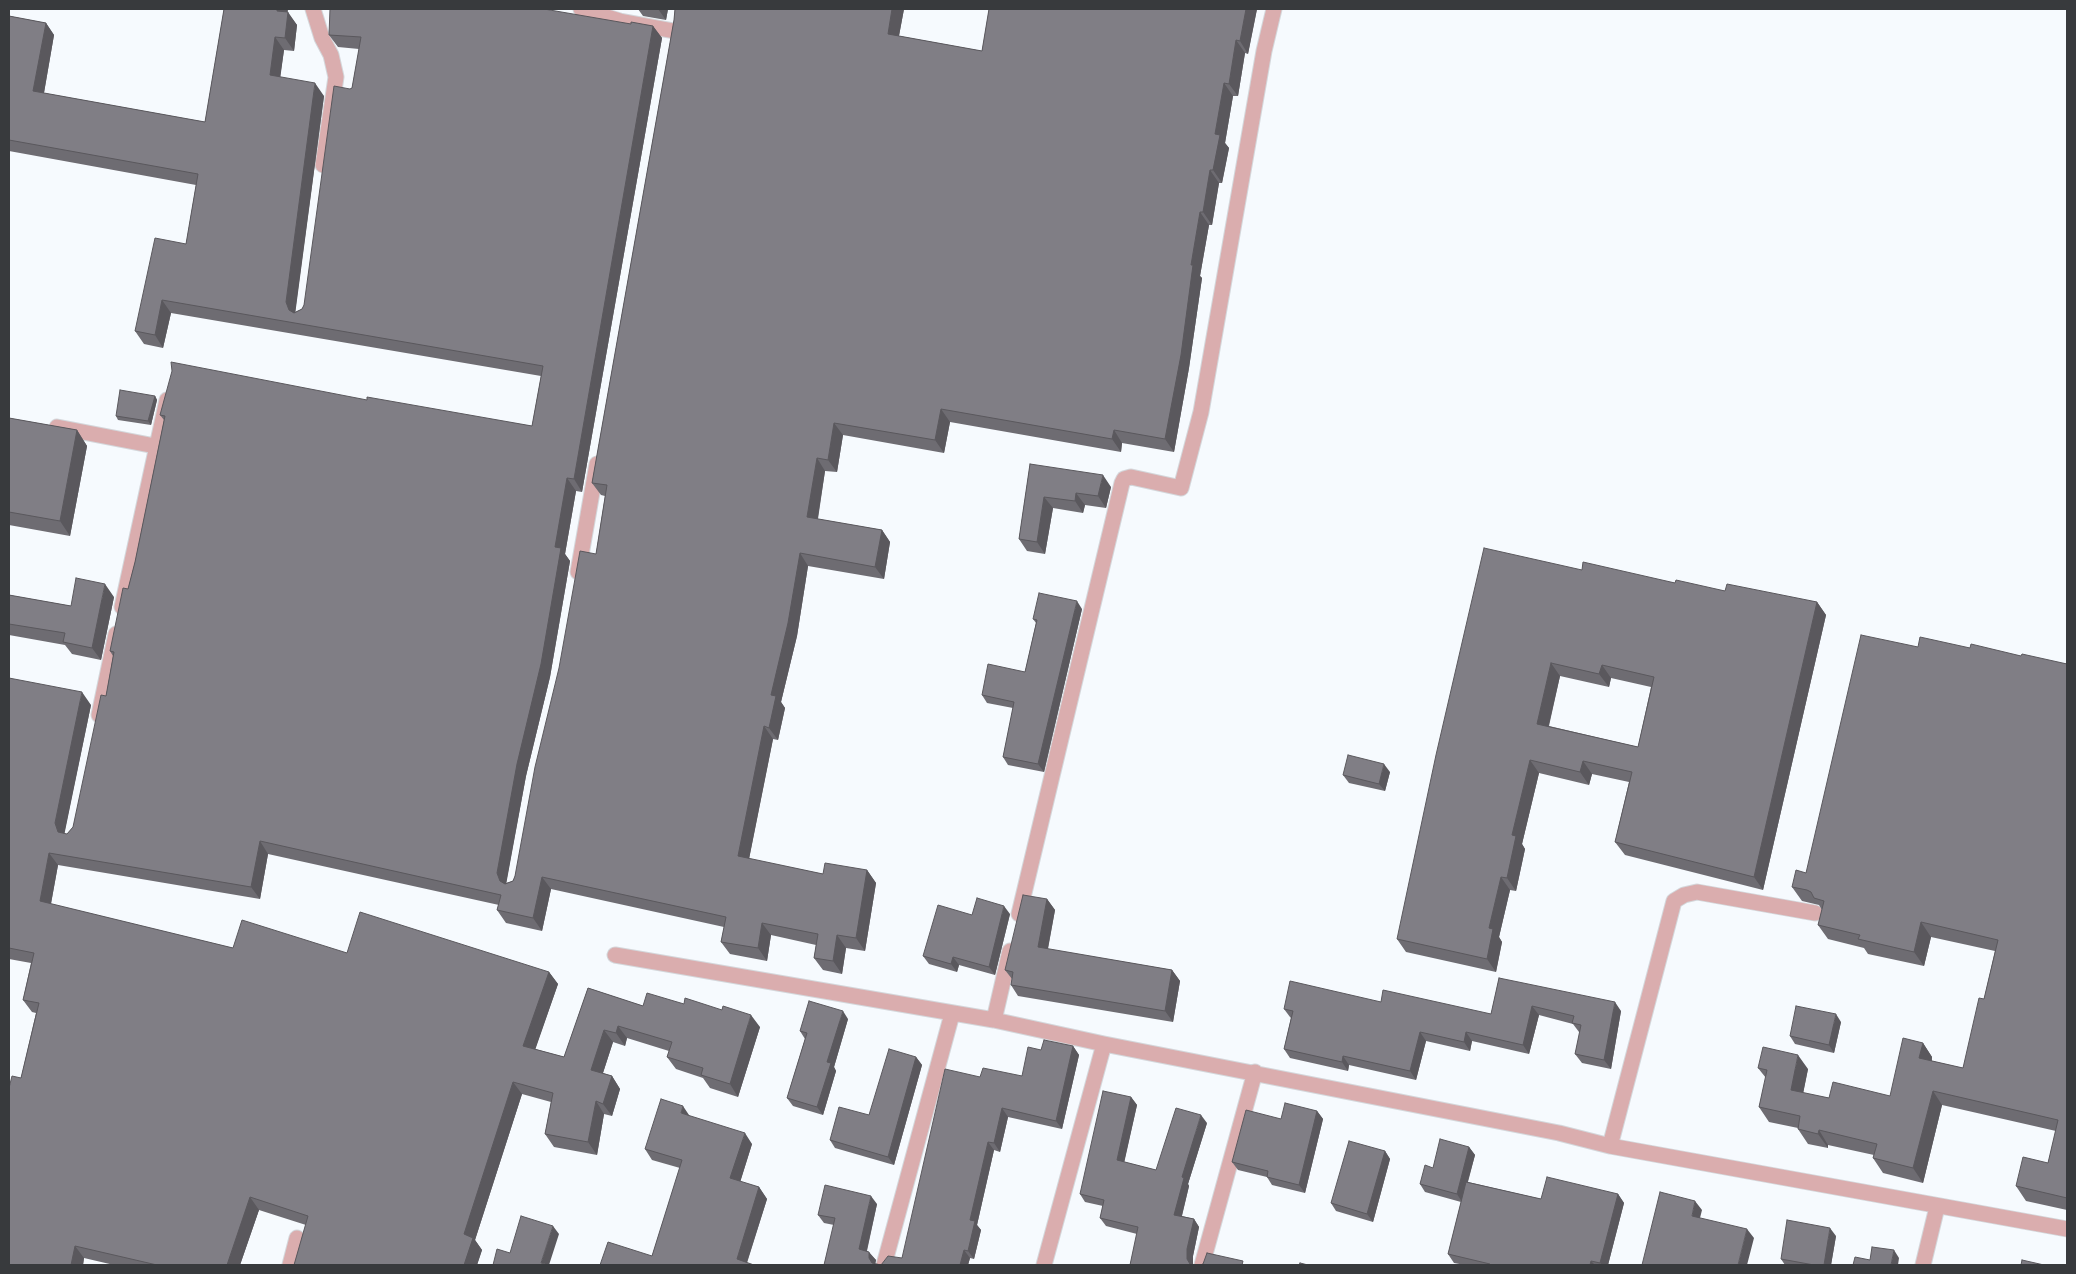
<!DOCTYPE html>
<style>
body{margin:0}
#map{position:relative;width:2076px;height:1274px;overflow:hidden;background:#f6fafe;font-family:Roboto,sans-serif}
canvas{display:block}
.frame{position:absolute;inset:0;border:10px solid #383a3d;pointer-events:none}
</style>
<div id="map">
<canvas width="2076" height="1274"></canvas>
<div class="frame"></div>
</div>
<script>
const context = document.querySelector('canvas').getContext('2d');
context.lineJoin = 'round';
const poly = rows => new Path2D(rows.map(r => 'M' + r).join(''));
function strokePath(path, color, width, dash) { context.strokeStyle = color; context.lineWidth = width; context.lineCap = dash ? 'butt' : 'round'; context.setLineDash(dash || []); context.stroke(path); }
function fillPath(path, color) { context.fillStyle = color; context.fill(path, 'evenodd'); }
const minor = poly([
 [313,9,322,38,331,55,336,77,323,165],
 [581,9,620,21,674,31],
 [57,427,155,446],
 [578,572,597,464],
 [122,607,167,400],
 [99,715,116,634],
 [1019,914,1122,483,1124,479,1131,477,1181,488,1201,412,1264,51,1274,9],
 [615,955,994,1020,1104,1044,1559,1133,1610,1146,2067,1229],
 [994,1020,1010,951],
 [1610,1146,1674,901,1684,895,1697,892,1815,913],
 [290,1265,297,1238],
 [884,1265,952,1014],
 [1044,1265,1104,1044],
 [1202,1265,1255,1072],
 [1923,1265,1937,1207]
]);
strokePath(minor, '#d4d7db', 17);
strokePath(minor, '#daadae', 15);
fillPath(poly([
 [224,9,288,9,287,12,297,25,294,51,284,50,280,77,324,96,295,312,302,309,304,305,350,89,352,88,359,49,338,47,329,35,631,24,653,26,662,38,582,492,576,491,565,554,570,561,550,677,526,776,506,883,513,881,515,876,596,554,605,496,601,495,592,483,674,20,675,9,904,9,899,36,982,51,989,9,1257,9,1248,54,1245,53,1238,96,1233,96,1225,143,1229,148,1222,183,1219,183,1212,225,1209,225,1200,276,1202,278,1189,368,1174,452,1122,443,1121,452,950,422,944,453,843,435,837,472,825,471,818,519,882,530,890,542,884,579,808,566,797,636,781,702,785,708,778,740,773,739,749,859,823,874,867,870,876,883,865,951,846,948,842,974,823,970,814,958,816,945,771,935,767,961,730,954,721,942,724,927,551,889,542,931,506,923,497,910,499,905,268,854,260,899,58,865,51,904,233,948,347,953,549,972,558,984,535,1049,564,1057,588,988,643,1006,760,1027,738,1097,710,1088,703,1078,676,1069,667,1057,669,1051,627,1038,625,1046,613,1042,603,1073,612,1076,620,1089,612,1116,604,1114,597,1155,554,1147,545,1134,551,1102,522,1094,475,1240,482,1250,477,1265,294,1265,306,1225,259,1210,240,1265,114,1265,84,1258,83,1265,9,1265,21,1078,36,1013,32,1012,23,1000,31,963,9,959,9,678,91,705,64,834,67,834,73,827,106,696,113,656,110,651,128,589,135,562,164,420,160,415,367,400,532,426,541,376,171,313,163,348,144,344,135,331,186,244,196,185,9,151,9,16,46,23,54,35,44,93,205,122],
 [638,9,668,9,666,20,643,16],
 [155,396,157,400,151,425,118,420,116,416],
 [9,418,77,430,87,446,70,536,9,525],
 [1030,464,1111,487,1106,508,1085,505,1083,513,1053,508,1045,554,1027,551,1019,539],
 [1582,570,1675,583,1725,591,1817,602,1826,615,1763,890,1625,855,1615,842,1629,782,1592,774,1589,785,1539,773,1522,844,1525,849,1516,891,1510,890,1499,937,1502,942,1496,972,1406,952,1397,939],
 [1560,676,1609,687,1611,678,1651,687,1638,747,1549,726],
 [9,595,71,606,114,597,101,660,72,654,65,645,9,635],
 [1082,609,1044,772,1008,765,1003,757,1013,708,987,703,982,695,1025,672,1036,623,1033,619],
 [1918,647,1970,648,2021,656,2067,664,2067,1210,2026,1201,2016,1186,2048,1163,2056,1131,1942,1105,1923,1183,1883,1173,1873,1158,1874,1155,1828,1145,1828,1148,1808,1144,1798,1129,1798,1128,1769,1122,1759,1107,1766,1078,1758,1068,1808,1069,1803,1093,1829,1098,1890,1096,1923,1043,1932,1057,1932,1061,1963,1068,1984,999,1995,951,1931,937,1924,966,1868,954,1864,948,1828,939,1818,925,1822,910,1819,905,1802,901,1792,887,1806,873],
 [1390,772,1385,791,1349,783,1343,775],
 [1047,899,1055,910,1048,949,1172,970,1180,981,1173,1022,1018,996,1011,985,1012,979,1005,970],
 [1010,914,995,975,959,965,957,972,929,964,923,956,972,915],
 [1499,978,1621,1011,1611,1069,1582,1063,1575,1054,1580,1032,1579,1032,1573,1024,1539,1015,1529,1054,1472,1041,1470,1051,1426,1041,1416,1080,1349,1065,1348,1071,1290,1058,1284,1049,1291,1018,1290,1017,1284,1009,1381,1002,1491,1014],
 [848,1019,834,1067,836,1071,823,1115,793,1106,787,1098,805,1039,800,1031],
 [1841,1022,1834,1053,1795,1044,1790,1036],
 [1073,1046,1079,1055,1062,1129,1008,1117,1000,1152,994,1150,977,1225,981,1230,974,1259,970,1258,968,1265,824,1265,834,1225,824,1223,818,1215,877,1204,867,1251,876,1260,875,1264,881,1265,902,1258,980,1077,1022,1076,1041,1050],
 [916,1057,922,1065,894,1165,835,1148,830,1140,869,1115],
 [1131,1097,1137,1105,1124,1162,1156,1170,1207,1123,1188,1184,1189,1186,1182,1216,1194,1219,1199,1227,1193,1256,1193,1265,1130,1265,1137,1234,1106,1226,1100,1218,1103,1206,1085,1202,1080,1194],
 [1317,1111,1323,1119,1305,1193,1272,1185,1267,1177,1238,1170,1232,1162,1281,1119],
 [690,1116,752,1144,740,1182,759,1187,767,1199,747,1263,652,1256,680,1168,652,1160,645,1149],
 [1469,1147,1475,1155,1468,1182,1541,1199,1618,1194,1624,1203,1608,1265,1465,1265,1454,1263,1448,1254,1461,1202,1425,1192,1420,1184,1433,1168],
 [1385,1151,1390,1159,1373,1222,1336,1211,1331,1203],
 [1836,1236,1831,1265,1785,1265,1781,1259]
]), '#6e6c72');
fillPath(poly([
 [277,9,288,9,286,24,277,11],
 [658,9,668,9,666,20],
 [892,9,904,9,897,46,888,34],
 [1246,9,1257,9,1248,54,1240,41],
 [288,12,297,25,294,51,285,38],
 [46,23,54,35,42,104,33,91],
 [653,26,662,38,582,492,574,479],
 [275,37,284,50,279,87,270,75],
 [1236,40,1245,53,1238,96,1229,84],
 [315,83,324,96,295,315,289,310,286,302],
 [1224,83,1233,96,1225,143,1229,148,1222,183,1213,170,1215,134],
 [1210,170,1219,183,1212,225,1203,212],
 [1200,212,1209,225,1200,276,1202,278,1189,368,1174,452,1165,439,1191,265],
 [162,300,171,313,163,348,155,335],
 [155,396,157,400,151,425,148,421],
 [941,409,950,422,944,453,935,440],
 [834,423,843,435,837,472,828,460],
 [77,430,87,446,70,536,60,521],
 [1114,430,1122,443,1121,452,1112,439],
 [817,458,825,471,816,529,807,517],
 [1103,475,1111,487,1106,508,1098,496],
 [567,478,576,491,565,554,570,561,550,677,526,776,506,885,500,881,497,873],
 [1076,493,1085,505,1083,513,1075,501],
 [1044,497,1053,508,1045,554,1037,542],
 [882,530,890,542,884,579,875,567],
 [800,553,808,566,797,636,781,702,785,708,778,740,769,728,771,695],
 [105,584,114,597,101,660,92,648],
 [1077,601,1082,609,1044,772,1038,764],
 [1817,602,1826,615,1763,890,1754,877],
 [1551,663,1560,676,1546,737,1537,724],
 [1602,665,1611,678,1609,687,1599,674],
 [82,692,91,705,64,836,58,832,55,823],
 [764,726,773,739,747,869,738,856],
 [1530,760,1539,773,1522,844,1525,849,1516,891,1507,878,1512,835],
 [1583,761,1592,774,1589,785,1580,772],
 [1384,764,1390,772,1385,791,1379,784],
 [260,841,268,854,260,899,251,887],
 [49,853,58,865,49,914,40,901],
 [867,870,876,883,865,951,856,938],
 [542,877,551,889,542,931,533,918],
 [1501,877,1510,890,1499,937,1502,942,1496,972,1487,959,1489,928],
 [1047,899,1055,910,1046,958,1038,947],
 [1004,906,1010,914,995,975,989,967],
 [1921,922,1931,937,1924,966,1914,952],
 [762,923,771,935,767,961,758,948],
 [837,935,846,948,842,974,833,961],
 [953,957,959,965,957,972,951,964],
 [1172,970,1180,981,1173,1022,1165,1011],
 [549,972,558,984,532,1059,523,1046],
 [1615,1002,1621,1011,1611,1069,1604,1060],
 [1532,1006,1539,1015,1529,1054,1523,1045],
 [843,1011,848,1019,834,1067,836,1071,823,1115,817,1107,827,1062],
 [1836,1014,1841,1022,1834,1053,1829,1045],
 [751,1015,760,1027,738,1097,730,1084],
 [618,1026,627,1038,625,1046,616,1033],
 [604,1030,613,1042,600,1082,591,1070],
 [1420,1032,1426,1041,1416,1080,1410,1071],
 [1466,1032,1472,1041,1470,1051,1464,1042],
 [1923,1043,1932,1057,1929,1072,1919,1058],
 [1073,1046,1079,1055,1062,1129,1056,1121],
 [1798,1055,1808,1069,1801,1104,1791,1090],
 [1343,1056,1349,1065,1348,1071,1342,1062],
 [916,1057,922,1065,894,1165,888,1157],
 [612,1076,620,1089,612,1116,603,1104],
 [513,1082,522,1094,475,1240,482,1250,477,1265,464,1265,464,1234],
 [1933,1091,1942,1105,1923,1183,1913,1168],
 [1131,1097,1137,1105,1123,1168,1117,1160],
 [596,1101,604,1114,597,1155,588,1142],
 [683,1106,691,1118,681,1113],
 [1002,1108,1008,1117,1000,1152,994,1143],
 [1317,1111,1323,1119,1305,1193,1299,1185],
 [1201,1115,1207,1123,1188,1184,1189,1186,1180,1223,1174,1215,1182,1177],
 [1819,1130,1828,1145,1828,1148,1818,1134],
 [745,1133,752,1144,738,1189,730,1178],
 [988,1142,994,1150,977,1225,981,1230,974,1259,968,1251,970,1220],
 [1469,1147,1475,1155,1462,1202,1457,1194],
 [1385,1151,1390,1159,1373,1222,1367,1214],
 [759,1187,767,1199,746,1265,737,1259],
 [1618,1194,1624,1203,1608,1265,1602,1265,1600,1263],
 [871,1196,877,1204,865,1258,859,1249],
 [250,1197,259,1210,240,1265,227,1265],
 [1695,1201,1702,1210,1698,1226,1692,1216],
 [1194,1219,1199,1227,1193,1256,1193,1265,1191,1265,1187,1259,1187,1249],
 [553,1226,559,1234,549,1265,541,1263],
 [1830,1228,1836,1236,1831,1265,1824,1265],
 [1747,1229,1754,1238,1747,1265,1738,1265],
 [75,1246,84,1258,83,1265,71,1265],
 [964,1250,970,1258,968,1265,960,1265],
 [1894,1250,1899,1258,1898,1265,1891,1265],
 [869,1252,876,1260,875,1265,873,1265,869,1258],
 [1591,1261,1595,1265,1590,1265]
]), '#5a585d');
const building = poly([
 [224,9,277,9,277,11,288,12,285,38,275,37,270,75,315,83,286,302,289,310,294,313,302,309,304,305,334,86,350,89,352,88,361,37,329,35,330,9,544,9,631,24,631,22,653,26,574,479,567,478,555,547,561,548,541,664,517,764,497,873,500,881,505,884,513,881,515,876,535,767,559,668,580,551,596,554,607,485,592,483,674,20,675,9,892,9,888,34,982,51,989,9,1246,9,1240,41,1236,40,1229,84,1224,83,1215,134,1220,135,1213,170,1210,170,1203,212,1200,212,1191,265,1193,265,1181,355,1165,439,1114,430,1112,439,941,409,935,440,834,423,828,460,817,458,807,517,882,530,875,567,800,553,788,623,771,695,776,696,769,728,764,726,738,856,823,874,825,863,867,870,856,938,837,935,833,961,814,958,818,934,762,923,758,948,721,942,726,917,542,877,533,918,497,910,501,895,260,841,251,887,49,853,40,901,233,948,242,920,347,953,360,912,549,972,523,1046,564,1057,588,988,643,1006,647,993,684,1004,685,998,722,1010,723,1006,751,1015,730,1084,701,1075,703,1068,667,1057,672,1042,618,1026,616,1033,604,1030,591,1070,612,1076,603,1104,596,1101,588,1142,545,1134,553,1093,513,1082,464,1234,473,1238,464,1265,294,1265,308,1216,250,1197,227,1265,157,1265,75,1246,71,1265,9,1265,9,1088,12,1076,21,1078,39,1003,23,1000,34,953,9,948,9,678,82,692,55,823,58,832,67,834,73,827,101,695,106,696,114,652,110,651,123,588,128,589,135,562,165,416,160,415,172,371,171,362,367,400,367,397,532,426,543,366,162,300,155,335,135,331,155,238,186,244,198,174,9,140,9,16,46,23,33,91,205,122,224,9],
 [120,390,155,396,148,421,116,416,120,390],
 [9,418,77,430,60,521,9,512,9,418],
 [1030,464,1103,475,1098,496,1076,493,1075,501,1044,497,1037,542,1019,539,1030,464],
 [1484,548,1582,570,1583,562,1675,583,1676,580,1725,591,1727,584,1817,602,1754,877,1615,842,1632,772,1583,761,1580,772,1530,760,1512,835,1516,836,1507,878,1501,877,1489,928,1493,929,1487,959,1397,939,1436,755,1484,548],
 [1551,663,1599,674,1602,665,1654,677,1638,747,1537,724,1551,663],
 [76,578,105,584,92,648,63,642,65,633,9,624,9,595,71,606,76,578],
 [1039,593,1077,601,1038,764,1003,757,1014,702,982,695,988,664,1025,672,1037,620,1033,619,1039,593],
 [1861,635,1918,647,1920,637,1970,648,1971,644,2021,656,2022,654,2067,664,2067,1198,2016,1186,2023,1157,2048,1163,2058,1120,1933,1091,1913,1168,1873,1158,1877,1144,1819,1130,1818,1134,1798,1129,1800,1116,1759,1107,1767,1070,1758,1068,1763,1047,1798,1055,1791,1090,1829,1098,1833,1082,1890,1096,1903,1038,1923,1043,1919,1058,1963,1068,1979,998,1984,999,1998,940,1921,922,1914,952,1858,939,1860,935,1818,925,1824,901,1814,898,1811,892,1807,890,1792,887,1796,870,1806,873,1861,635],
 [1348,755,1384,764,1379,784,1343,775,1348,755],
 [1023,895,1047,899,1038,947,1172,970,1165,1011,1011,985,1013,972,1005,970,1023,895],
 [977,898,1004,906,989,967,953,957,951,964,923,956,938,905,972,915,977,898],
 [1499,978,1615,1002,1604,1060,1575,1054,1581,1025,1572,1023,1574,1016,1532,1006,1523,1045,1466,1032,1464,1042,1420,1032,1410,1071,1343,1056,1342,1062,1284,1049,1293,1011,1284,1009,1290,981,1381,1002,1383,990,1491,1014,1499,978],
 [809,1001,843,1011,827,1062,831,1063,817,1107,787,1098,807,1033,800,1031,809,1001],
 [1796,1006,1836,1014,1829,1045,1790,1036,1796,1006],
 [1044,1040,1073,1046,1056,1121,1002,1108,994,1143,988,1142,970,1220,975,1221,968,1251,964,1250,960,1265,824,1265,835,1218,818,1215,825,1185,871,1196,859,1249,869,1252,869,1258,872,1263,881,1265,888,1256,902,1258,945,1069,980,1077,983,1068,1022,1076,1028,1047,1041,1050,1044,1040],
 [889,1049,916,1057,888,1157,830,1140,839,1107,869,1115,889,1049],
 [1103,1091,1131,1097,1117,1160,1156,1170,1176,1108,1201,1115,1182,1177,1184,1178,1174,1215,1194,1219,1187,1249,1187,1259,1190,1264,1195,1265,1130,1265,1138,1227,1100,1218,1104,1200,1080,1194,1103,1091],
 [661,1099,683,1106,681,1113,745,1133,730,1178,759,1187,737,1259,754,1265,600,1265,608,1242,652,1256,682,1160,645,1149,661,1099],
 [1285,1103,1317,1111,1299,1185,1267,1177,1268,1171,1232,1162,1246,1110,1281,1119,1285,1103],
 [1440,1139,1469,1147,1457,1194,1420,1184,1425,1165,1433,1168,1440,1139],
 [1349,1141,1385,1151,1367,1214,1331,1203,1349,1141],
 [1547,1177,1618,1194,1600,1263,1591,1261,1590,1265,1489,1265,1490,1264,1448,1254,1466,1182,1541,1199,1547,1177],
 [1660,1192,1695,1201,1692,1216,1747,1229,1738,1265,1642,1265,1660,1192],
 [521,1216,553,1226,541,1263,549,1265,493,1265,497,1249,510,1253,521,1216],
 [1787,1220,1830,1228,1824,1265,1814,1265,1781,1259,1787,1220],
 [1872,1247,1894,1250,1891,1265,1853,1265,1855,1257,1870,1260,1872,1247],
 [1207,1253,1243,1261,1242,1265,1200,1265,1203,1264,1207,1253],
 [2022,1260,2044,1265,2021,1265,2022,1260],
 [1300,1263,1308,1265,1299,1265,1300,1263]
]);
fillPath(building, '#807e85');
strokePath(building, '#5a585d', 1);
</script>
